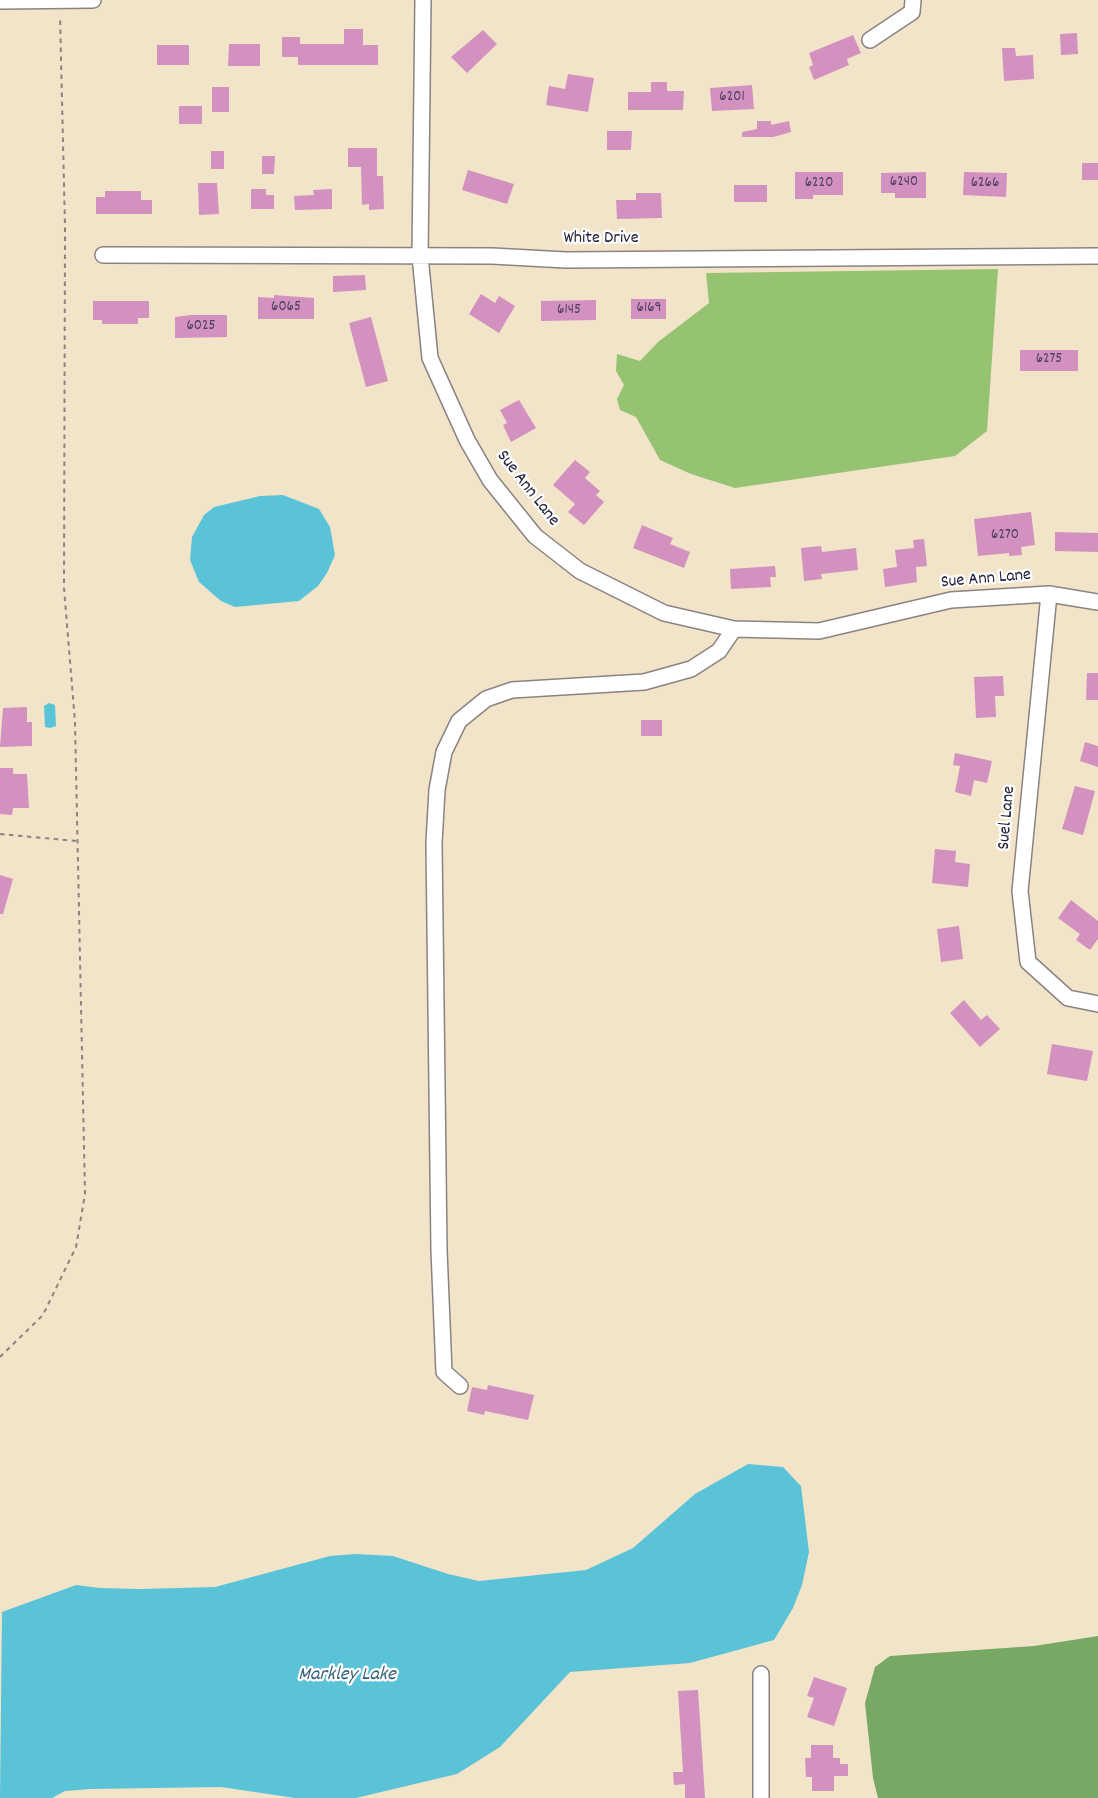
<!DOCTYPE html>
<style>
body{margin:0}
canvas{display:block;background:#f2e4c8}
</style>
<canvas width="1098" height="1798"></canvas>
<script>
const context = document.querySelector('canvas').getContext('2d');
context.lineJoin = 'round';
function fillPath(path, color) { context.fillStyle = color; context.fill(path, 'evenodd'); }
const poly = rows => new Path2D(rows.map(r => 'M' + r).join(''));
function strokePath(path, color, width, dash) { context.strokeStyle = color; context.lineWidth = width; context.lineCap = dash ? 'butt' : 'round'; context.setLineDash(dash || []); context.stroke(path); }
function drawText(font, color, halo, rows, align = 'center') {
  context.font = font + ' Dekko,sans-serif'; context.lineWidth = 4.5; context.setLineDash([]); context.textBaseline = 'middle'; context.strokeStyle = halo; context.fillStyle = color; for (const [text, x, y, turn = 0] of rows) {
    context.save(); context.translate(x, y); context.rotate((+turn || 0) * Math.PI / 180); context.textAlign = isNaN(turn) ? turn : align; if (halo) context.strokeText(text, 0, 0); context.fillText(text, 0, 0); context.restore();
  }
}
fillPath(poly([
 [998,269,987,431,955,456,735,488,691,474,660,460,636,417,620,410,617,399,624,385,616,371,617,354,640,361,658,342,709,303,706,273]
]), '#95c372');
fillPath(poly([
 [1098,1636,1098,1798,878,1798,873,1778,865,1703,875,1667,890,1656,1034,1646]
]), '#78a964');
fillPath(poly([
 [283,495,319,509,330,527,335,555,327,573,318,586,299,601,235,607,221,601,199,582,190,560,192,537,204,515,214,507,260,496],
 [49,703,55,705,56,726,50,728,45,727,44,706],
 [748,1464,783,1467,801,1486,809,1552,802,1585,793,1608,774,1640,690,1663,570,1672,500,1747,457,1774,356,1798,295,1798,221,1787,91,1789,65,1791,52,1798,0,1798,2,1612,76,1585,100,1588,140,1589,215,1587,330,1556,356,1554,393,1556,448,1574,479,1581,586,1570,633,1548,695,1494]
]), '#5bc3d8');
fillPath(poly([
 [344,29,363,29,363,45,378,45,378,65,298,65,298,57,282,57,282,37,300,37,300,44,344,44],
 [483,30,497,44,467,73,451,57],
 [1077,33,1078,54,1061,55,1060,34],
 [853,35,861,53,847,59,849,65,814,80,809,67,813,65,809,53],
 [229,44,260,44,260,66,228,66],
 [157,45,189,45,189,65,157,65],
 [1002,48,1015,48,1016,56,1033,55,1034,79,1004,81],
 [568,74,594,78,588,112,546,105,549,86,565,89],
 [651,82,667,82,667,91,684,91,683,110,628,110,628,92,651,92],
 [752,85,754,109,712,111,710,88],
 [212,87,229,87,229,112,212,112],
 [179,106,202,106,202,124,179,124],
 [757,121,771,121,771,125,789,121,791,132,773,137,742,137,742,132,757,129],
 [607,131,632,131,631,150,607,150],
 [348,148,377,148,377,176,383,176,384,209,369,210,369,204,362,205,361,167,348,167],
 [211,151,224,151,224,169,211,169],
 [262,156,275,156,274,174,262,174],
 [1082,163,1098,163,1098,180,1082,180],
 [468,170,514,184,507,204,462,190],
 [795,172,843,172,843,195,813,195,813,199,795,199],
 [926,172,926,198,895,198,895,193,881,193,881,173],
 [964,172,1007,173,1006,197,963,195],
 [198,183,217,183,219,214,199,215],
 [734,185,767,185,767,202,734,202],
 [251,189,266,189,266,195,274,195,274,209,251,209],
 [332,189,332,209,295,210,294,196,314,195,313,190],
 [105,191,141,191,141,200,152,200,152,214,96,214,96,197,105,197],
 [636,193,661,193,662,218,617,219,616,200,636,200],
 [365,275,366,290,333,292,333,276],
 [481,294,495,303,499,296,515,306,499,333,469,314],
 [274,295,314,298,314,319,258,319,258,297,274,298],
 [631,299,666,299,666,319,631,319],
 [596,300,596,320,541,321,541,301],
 [93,301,149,301,149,318,138,318,138,324,102,324,102,320,93,320],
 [191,315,227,315,227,337,175,338,175,317],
 [371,317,388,381,366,387,349,323],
 [1020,350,1078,350,1078,371,1020,371],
 [519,400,536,428,511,442,503,425,507,423,500,410],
 [575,460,590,472,585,478,600,491,596,495,604,502,584,525,568,512,575,504,553,485],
 [1031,512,1035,545,1021,547,1022,555,1009,556,1009,553,978,556,974,519],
 [642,525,673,538,670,544,690,552,684,568,633,548],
 [1055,532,1098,533,1098,552,1055,551],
 [924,539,927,566,916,567,917,582,885,587,883,569,897,567,895,550,914,548,913,540],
 [821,546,822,552,856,548,858,570,821,574,822,579,804,581,801,548],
 [775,566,776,577,770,577,771,587,731,589,730,569],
 [1087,673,1098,673,1098,700,1086,700],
 [1003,676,1004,696,995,696,996,717,976,718,974,677],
 [27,707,27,722,32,722,32,746,0,747,3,708],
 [641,720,662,720,662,736,641,736],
 [1085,742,1098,746,1098,767,1080,761],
 [955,753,992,761,987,783,974,780,971,796,955,792,960,766,953,765],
 [0,768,13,768,13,774,27,774,29,808,13,808,12,815,0,814],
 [1075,786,1095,791,1083,835,1062,829],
 [935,849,956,851,955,862,970,864,968,887,932,883],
 [0,875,13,879,3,914,0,914],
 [1071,900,1098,921,1098,939,1090,950,1076,940,1080,934,1058,918],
 [959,926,963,959,941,962,937,929],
 [964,1000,981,1020,987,1015,1000,1029,980,1047,950,1013],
 [1052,1044,1093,1051,1087,1081,1047,1074],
 [488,1385,534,1395,528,1420,485,1411,484,1415,467,1411,472,1387,487,1390],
 [814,1677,847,1688,834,1726,807,1717,814,1698,807,1696],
 [698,1690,705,1798,685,1798,685,1784,674,1785,673,1772,683,1772,678,1691],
 [811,1745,833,1745,833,1758,840,1758,840,1764,848,1764,848,1776,834,1776,834,1791,812,1791,812,1777,806,1777,805,1758,811,1758]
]), '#d291bf');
const minor = poly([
 [423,0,420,256,430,358,467,440,490,480,535,536,580,571,664,613,734,629,819,631,951,600,1049,594,1098,602],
 [0,1,93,0],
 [870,40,912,12,913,0],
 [103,255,492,256,566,260,1098,256],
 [1049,594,1020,891,1028,962,1068,998,1098,1004],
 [460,1386,444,1372,439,1250,434,843,437,790,444,752,459,721,486,699,512,690,644,682,691,669,719,651,734,629],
 [761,1674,761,1798]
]);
strokePath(minor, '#8a8382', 18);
strokePath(poly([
 [0,834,76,841],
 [0,1357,43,1315,76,1247,85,1194,75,722,64,588,65,226,60,16]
]), '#8a8382', 2, [4.5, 4.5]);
strokePath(minor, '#fff', 15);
drawText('15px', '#4e3e5c', null, [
 ["6201",732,98],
 ["6240",904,183],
 ["6220",819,184],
 ["6266",985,184],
 ["6065",286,308],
 ["6169",649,309],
 ["6145",569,311],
 ["6025",201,327],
 ["6275",1049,360],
 ["6270",1005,536]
]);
drawText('18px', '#22223b', '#fff', [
 ["White Drive",601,240],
 ["Sue Ann Lane",527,489,52],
 ["Sue Ann Lane",986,580,-5],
 ["Suel Lane",1008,818,-85]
]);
drawText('italic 20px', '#39627a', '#fff', [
 ["Markley Lake",347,1676]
]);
</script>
